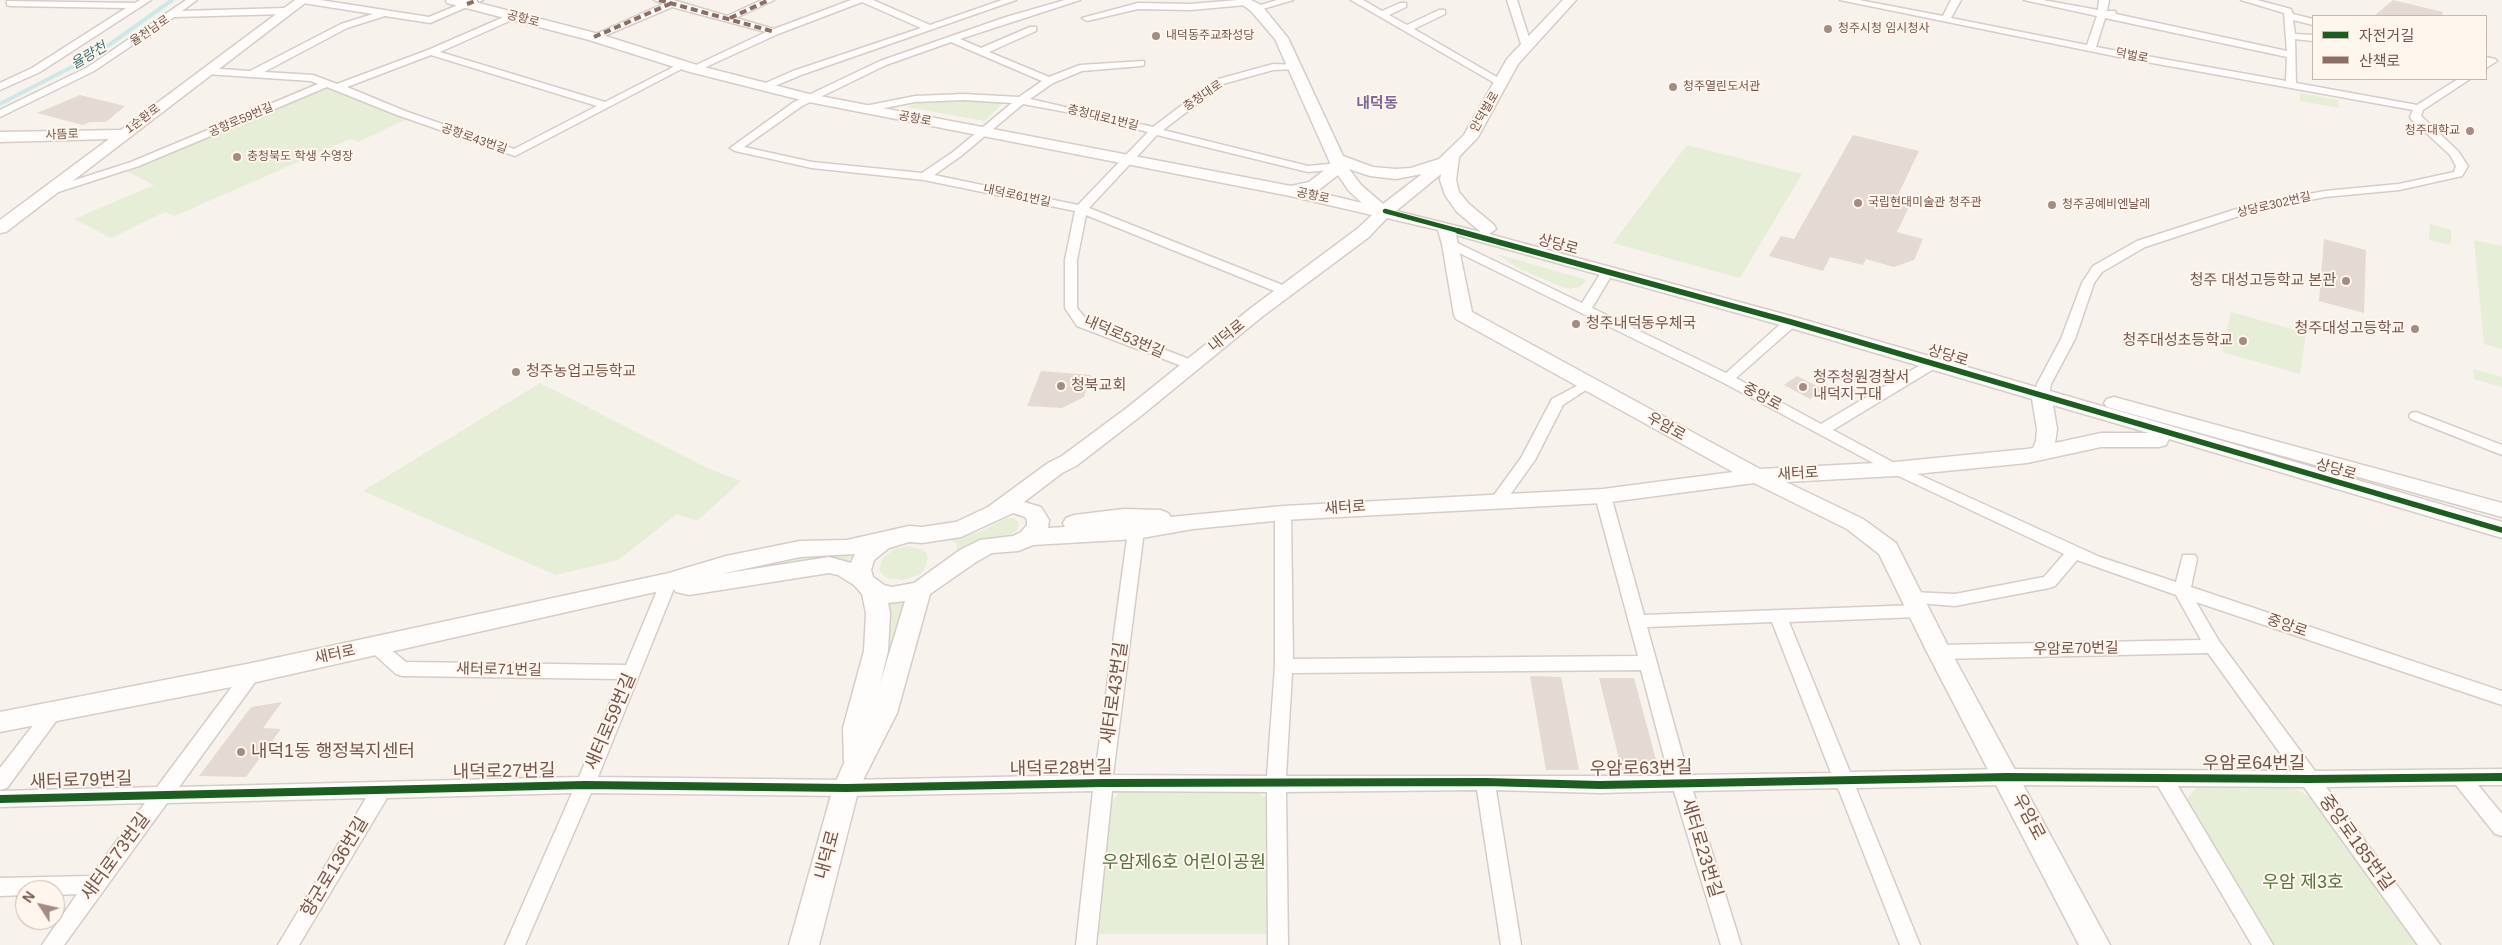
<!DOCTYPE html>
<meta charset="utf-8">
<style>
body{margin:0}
#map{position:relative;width:2502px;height:945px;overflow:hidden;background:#f7f2ec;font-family:Arial,"Noto Sans KR",sans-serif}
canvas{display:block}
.legend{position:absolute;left:2312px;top:15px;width:175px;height:65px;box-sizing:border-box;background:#fff6ed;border:1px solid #c8b6ac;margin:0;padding:6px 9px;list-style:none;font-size:15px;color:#76564b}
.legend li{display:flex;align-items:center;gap:10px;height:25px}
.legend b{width:25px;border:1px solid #c8b6ac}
.north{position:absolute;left:15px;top:880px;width:50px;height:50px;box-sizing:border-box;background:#fff6ed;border:1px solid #c8b6ac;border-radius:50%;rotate:305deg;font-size:14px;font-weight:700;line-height:20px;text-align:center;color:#76564b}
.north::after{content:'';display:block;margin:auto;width:18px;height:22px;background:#a38d83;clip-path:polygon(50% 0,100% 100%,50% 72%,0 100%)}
</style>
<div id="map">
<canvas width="2502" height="945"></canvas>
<ul class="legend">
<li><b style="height:6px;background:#1b5e20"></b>자전거길</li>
<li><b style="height:6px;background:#8d6e63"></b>산책로</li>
</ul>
<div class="north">N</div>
</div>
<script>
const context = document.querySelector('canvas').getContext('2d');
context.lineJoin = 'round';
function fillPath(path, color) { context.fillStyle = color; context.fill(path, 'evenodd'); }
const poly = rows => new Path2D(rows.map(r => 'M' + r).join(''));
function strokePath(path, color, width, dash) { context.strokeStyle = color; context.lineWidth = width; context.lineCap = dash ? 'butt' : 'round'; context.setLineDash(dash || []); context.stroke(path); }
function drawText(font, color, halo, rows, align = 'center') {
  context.font = font + ' Arial,"Noto Sans KR",sans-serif'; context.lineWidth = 4; context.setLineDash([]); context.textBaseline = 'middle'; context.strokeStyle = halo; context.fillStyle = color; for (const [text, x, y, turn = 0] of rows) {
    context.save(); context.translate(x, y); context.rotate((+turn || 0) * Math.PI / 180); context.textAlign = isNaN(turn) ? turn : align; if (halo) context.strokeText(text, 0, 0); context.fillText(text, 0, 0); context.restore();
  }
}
fillPath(poly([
 [325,88,407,119,358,142,350,139,175,216,165,212,111,238,74,219,154,185,128,172],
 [2300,93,2338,100,2339,108,2300,101],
 [924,101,958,101,1003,103,985,121,907,107],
 [1687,145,1802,174,1740,278,1613,243],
 [2430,224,2451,230,2451,245,2429,240],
 [2474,240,2502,246,2502,349,2484,344],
 [1497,254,1587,280,1580,287,1567,289,1518,268],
 [2231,312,2306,333,2300,374,2222,352],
 [2473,369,2502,377,2502,387,2474,379],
 [540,383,707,468,741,481,697,521,677,514,618,560,556,575,363,491],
 [1007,518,1014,518,1019,522,1018,529,1011,534,989,539,957,555,957,544,950,539,979,532],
 [909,546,922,550,926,553,928,558,924,570,919,575,903,580,887,578,882,574,879,569,883,558,894,549],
 [862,551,853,565,845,560,833,558,715,577,733,570,797,555],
 [905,602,879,689,888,604],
 [2289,785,2317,801,2417,945,2273,945,2186,800,2197,787],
 [1255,791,1271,801,1273,934,1096,934,1108,807,1119,793]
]), '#e6eed7');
strokePath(poly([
 [0,104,95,55,172,0]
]), '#cde8e8', 4);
fillPath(poly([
 [2393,0,2443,12,2442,16,2374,16],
 [80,95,125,106,106,122,90,122,83,125,37,113],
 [1853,135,1919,151,1895,201,1910,205,1897,232,1923,239,1914,260,1894,267,1866,259,1863,265,1830,257,1823,271,1769,256,1781,236,1794,239],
 [2324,239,2366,250,2364,313,2319,301],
 [1041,371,1091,375,1084,397,1062,408,1027,406],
 [1797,376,1823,389,1810,399,1784,385],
 [1530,676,1561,677,1579,770,1546,770],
 [1599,678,1634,678,1659,771,1622,771],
 [282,702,263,728,281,729,246,777,199,776,251,707]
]), '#e4dad3');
const street = poly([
 [140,0,151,0,40,72,0,90,0,83,32,68,126,8,10,6,7,5,7,1,135,3,140,0],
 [186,0,197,0,182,11,286,8,291,11,286,14,174,17,94,71,0,117,0,110,88,67,186,0],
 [298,0,320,0,429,17,470,0,483,0,430,23,385,16,347,28,264,72,313,75,337,84,428,50,513,13,516,14,516,18,440,52,605,102,681,63,689,65,515,156,397,115,327,87,139,166,55,193,47,193,47,189,131,162,318,84,311,81,206,74,201,71,206,68,250,71,341,24,373,14,303,3,298,0],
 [431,55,597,106,514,149,405,111,347,87,431,55],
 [654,0,673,0,727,16,762,0,774,0,736,18,774,29,851,0,873,0,930,25,1002,0,1016,0,801,75,765,90,760,87,761,85,793,71,921,28,862,2,778,34,695,72,690,69,692,67,766,32,672,7,597,39,589,37,663,4,654,0],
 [1065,0,1080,0,960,39,981,48,1030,27,1036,27,1036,31,989,52,1049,77,1080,65,1144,61,1144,65,1141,66,1082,71,1053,83,1030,99,1153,127,1215,80,1273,64,1298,65,1298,69,1273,70,1223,84,1163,130,1308,166,1340,163,1346,166,1340,169,1308,172,1157,135,1089,208,1290,288,1292,291,1290,294,1282,294,1086,215,1077,260,1077,308,1087,320,1197,362,1199,365,1197,368,1187,368,1077,326,1065,308,1065,260,1075,211,924,180,812,168,735,151,730,148,794,102,880,61,1006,17,1065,0],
 [951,42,1042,81,1019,97,964,94,915,96,860,107,859,109,864,112,915,102,964,100,1012,103,953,152,922,173,812,162,744,147,802,106,886,65,951,42],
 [1023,104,1066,112,1148,132,1078,205,934,175,961,156,1023,104],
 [1238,0,1251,2,1246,5,1190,10,1138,9,1087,21,1082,18,1138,3,1190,4,1238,0],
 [1277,0,1293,0,1256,11,1251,8,1277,0],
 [1351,0,1363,0,1382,11,1400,3,1406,3,1406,7,1389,15,1407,25,1439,10,1445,10,1445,14,1414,29,1507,83,1498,85,1351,0],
 [1507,0,1517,0,1532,47,1530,49,1522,47,1507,0],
 [1840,0,1859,0,1943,16,1951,0,1961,0,1951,18,2087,45,2097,16,2024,0,2043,0,2098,10,2099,0,2109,0,2107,11,2115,11,2116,14,2287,51,2284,13,2241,0,2257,0,2291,9,2293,14,2313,19,2313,25,2293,20,2295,34,2313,35,2313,41,2295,39,2296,83,2417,105,2458,79,2470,79,2423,110,2421,116,2458,151,2468,166,2462,176,2399,190,2325,197,2251,212,2145,247,2102,272,2094,283,2075,339,2051,384,2049,397,2047,400,2037,400,2035,397,2037,384,2061,339,2082,283,2093,266,2137,241,2249,205,2325,191,2399,184,2454,172,2456,166,2450,155,2411,119,2410,117,2413,110,2119,57,1840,0],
 [2105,18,2287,57,2286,81,2096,47,2105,18],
 [2486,57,2495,59,2497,61,2486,68,2486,57],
 [1451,240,1582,303,1604,268,1612,268,1614,271,1592,308,1726,373,1786,319,1796,319,1798,322,1796,325,1736,378,1821,424,1927,361,1937,361,1939,364,1937,367,1833,430,1900,466,2100,557,2176,582,2183,555,2195,555,2197,559,2191,587,2502,691,2502,705,2196,602,2219,641,2315,771,2502,769,2502,785,2478,785,2502,814,2502,836,2495,834,2456,785,2326,787,2440,945,2418,945,2304,787,2178,786,2273,945,2252,945,2158,786,2007,785,1856,788,1920,945,1900,945,1838,788,1693,791,1741,945,1721,945,1674,791,1600,793,1496,790,1521,945,1501,945,1477,790,1286,792,1288,945,1268,945,1267,792,1112,791,1096,945,1076,945,1093,791,846,796,591,793,525,945,505,945,572,793,387,798,299,945,278,945,366,798,167,803,64,945,42,945,77,894,55,895,55,890,25,890,25,895,0,896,0,878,91,876,145,803,0,807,0,791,157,787,246,668,252,666,258,668,261,673,258,678,179,787,579,777,620,679,402,676,396,674,365,646,368,641,374,640,380,641,406,662,626,665,661,581,663,577,669,575,675,577,677,581,598,777,846,780,1095,775,1128,531,1130,527,1136,526,1142,527,1144,531,1113,775,1267,776,1275,666,1275,513,1278,509,1283,508,1288,509,1291,513,1293,659,1638,656,1595,496,1598,492,1603,491,1608,492,1611,496,1644,615,1918,605,1924,607,1926,611,1924,615,1918,617,1789,622,1850,772,2007,769,2293,771,2208,653,1939,659,1933,657,1930,652,1933,647,1939,645,2201,640,2176,595,2077,560,2055,586,2049,588,1955,606,1906,602,1904,598,1906,594,1912,592,1955,594,2044,577,2064,554,1890,472,1722,382,1447,247,1445,244,1447,241,1451,240],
 [1772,622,1831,773,1688,775,1647,627,1772,622],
 [1641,670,1669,776,1286,776,1292,673,1641,670],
 [1588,380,1595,384,1563,405,1535,460,1502,506,1492,506,1489,502,1521,458,1552,399,1588,380],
 [2416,412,2502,445,2502,455,2411,419,2409,416,2411,413,2416,412],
 [53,705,59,707,62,712,59,717,7,788,0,790,0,768,47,707,53,705]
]);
const secondary = poly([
 [295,0,309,0,6,232,0,233,0,220,109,139,0,142,0,132,121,130,295,0],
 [446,0,467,0,599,34,700,66,809,94,1291,186,1309,182,1331,165,1275,39,1251,11,1236,0,1251,0,1261,5,1288,38,1343,156,1373,167,1396,169,1411,168,1439,159,1464,135,1507,59,1563,0,1576,0,1518,64,1478,137,1459,157,1456,180,1459,192,1469,204,1494,225,1496,229,1489,234,1798,318,2502,522,2502,538,2169,439,2166,445,2159,447,2101,447,2027,463,1895,476,1786,482,1863,519,1896,543,1951,652,2110,945,2079,945,1927,652,1879,554,1847,529,1754,483,1603,503,1283,520,1193,529,1136,539,1033,545,1018,551,992,553,976,562,930,594,897,713,859,788,819,945,789,945,833,788,844,763,843,728,864,651,866,613,862,594,854,585,838,575,829,573,689,595,676,592,673,588,252,683,0,732,0,712,252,663,669,573,726,556,800,541,847,540,909,526,922,527,956,522,988,507,1048,463,1062,456,1128,407,1251,308,1357,229,1372,215,1290,196,809,102,690,72,589,40,447,3,446,0],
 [1349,169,1370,176,1396,179,1422,174,1383,204,1361,185,1349,169],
 [1441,174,1440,180,1445,195,1457,212,1481,232,1396,211,1441,174],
 [1338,175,1349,191,1362,203,1312,191,1320,189,1338,175],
 [1387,218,1438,230,1442,244,1454,315,1456,319,1733,472,1603,489,1283,506,1171,517,1168,513,1160,510,1124,509,1074,515,1066,518,1063,523,1065,527,1048,528,1049,520,1041,507,1024,502,1062,473,1076,466,1142,415,1263,316,1369,237,1387,218],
 [1456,235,1784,326,2032,399,2037,429,2036,441,2033,448,2027,449,1895,462,1760,469,1472,312,1456,235],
 [2053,405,2149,433,2101,433,2055,443,2057,429,2053,405],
 [1013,513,1025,517,1027,520,1027,525,1021,532,1013,536,980,540,960,550,914,583,892,587,884,585,873,577,871,570,874,560,889,548,909,542,922,543,961,537,1013,513],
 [855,554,851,563,829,557,721,574,800,557,855,554],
 [905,601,880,684,888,651,890,613,888,603,905,601],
 [2114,397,2502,503,2502,517,2107,407,2104,403,2107,399,2114,397]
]);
strokePath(street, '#d6cdc8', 3);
strokePath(secondary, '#d7cdc8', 3);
fillPath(street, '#fefdfc');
fillPath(secondary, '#fefdfc');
strokePath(poly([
 [659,0,775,32],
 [467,4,478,0],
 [730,18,769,0],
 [594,37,672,3]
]), '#8d6e63', 4, [7, 4]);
strokePath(poly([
 [1385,211,1463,232]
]), '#1b5e20', 4.5);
strokePath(poly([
 [1458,231,1791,322,2502,530]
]), '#1b5e20', 5.5);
strokePath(poly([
 [0,799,585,785,846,788,1103,783,1485,782,1600,785,2007,777,2309,779,2502,777]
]), '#1b5e20', 8);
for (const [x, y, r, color] of [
 [1828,29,5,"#a38d83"],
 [1156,36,5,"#a38d83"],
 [1673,87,5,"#a38d83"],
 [2470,131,5,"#a38d83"],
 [237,157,5,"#a38d83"],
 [1858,203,5,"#a38d83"],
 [2052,205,5,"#a38d83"],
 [2346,281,5,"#a38d83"],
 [1576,324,5,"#a38d83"],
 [2415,329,5,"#a38d83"],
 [2243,341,5,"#a38d83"],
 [516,372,5,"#a38d83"],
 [1061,386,5,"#a38d83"],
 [1803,387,5,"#a38d83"],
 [241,752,5,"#a38d83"]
]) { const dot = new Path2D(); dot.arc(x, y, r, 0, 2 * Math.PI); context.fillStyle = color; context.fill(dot); strokePath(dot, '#fff6ed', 2); }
drawText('12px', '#76564b', '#fff6ed', [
 ["공항로",523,19,15],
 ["율천남로",150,31,-34],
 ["덕벌로",2132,56,11],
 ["충청대로",1203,96,-34],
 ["안덕벌로",1485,112,-60],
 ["충청대로1번길",1103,118,14],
 ["1순환로",143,119,-37],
 ["공항로",915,119,11],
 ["공항로59번길",241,120,-23],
 ["사뜸로",62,135,-2],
 ["공항로43번길",474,139,19],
 ["내덕로61번길",1017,196,12],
 ["공항로",1313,196,12],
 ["상당로302번길",2274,205,-13]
]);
drawText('12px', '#76564b', '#fff6ed', [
 ["청주시청 임시청사",1838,29],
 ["내덕동주교좌성당",1166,36],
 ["청주열린도서관",1683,87],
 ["청주대학교",2460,131,"right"],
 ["충청북도 학생 수영장",247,157],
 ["국립현대미술관 청주관",1868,203],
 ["청주공예비엔날레",2062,205]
], 'left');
drawText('italic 14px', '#3e777c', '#fff6ed', [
 ["율량천",89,56,-31]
]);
drawText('bold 15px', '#83669a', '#fff6ed', [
 ["내덕동",1377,104]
]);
drawText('15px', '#76564b', '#fff6ed', [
 ["상당로",1558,245,15],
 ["내덕로",1227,336,-39],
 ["내덕로53번길",1124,337,23],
 ["상당로",1948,356,17],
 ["중앙로",1762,397,28],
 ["우암로",1666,427,29],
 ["상당로",2336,470,16],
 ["새터로",1798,474,-3],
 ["새터로",1345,508,-4],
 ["중앙로",2287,626,19],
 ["우암로70번길",2076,649,-1],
 ["새터로",335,655,-12],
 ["새터로71번길",499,670,1]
]);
drawText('15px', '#76564b', '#fff6ed', [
 ["청주 대성고등학교 본관",2336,281,"right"],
 ["청주내덕동우체국",1586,324],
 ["청주대성고등학교",2405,329,"right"],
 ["청주대성초등학교",2233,341,"right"],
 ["청주농업고등학교",526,372],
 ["청주청원경찰서",1813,378],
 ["내덕지구대",1813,395],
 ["청북교회",1071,386]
], 'left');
drawText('18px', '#76564b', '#fff6ed', [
 ["새터로43번길",1115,693,-82],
 ["새터로59번길",611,722,-67],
 ["우암로64번길",2254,764],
 ["내덕로28번길",1061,769,-1],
 ["우암로63번길",1641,769,-1],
 ["내덕로27번길",504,772,-1],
 ["새터로79번길",81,781,-2],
 ["우암로",2028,817,62],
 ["중앙로185번길",2356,843,54],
 ["새터로23번길",1701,848,73],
 ["내덕로",828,855,-75],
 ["새터로73번길",116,857,-54],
 ["향군로136번길",335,867,-59]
]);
drawText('18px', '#76564b', '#fff6ed', [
 ["내덕1동 행정복지센터",251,752]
], 'left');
drawText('18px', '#557640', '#fff6ed', [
 ["우암제6호 어린이공원",1184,863],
 ["우암 제3호",2303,883]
]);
</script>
